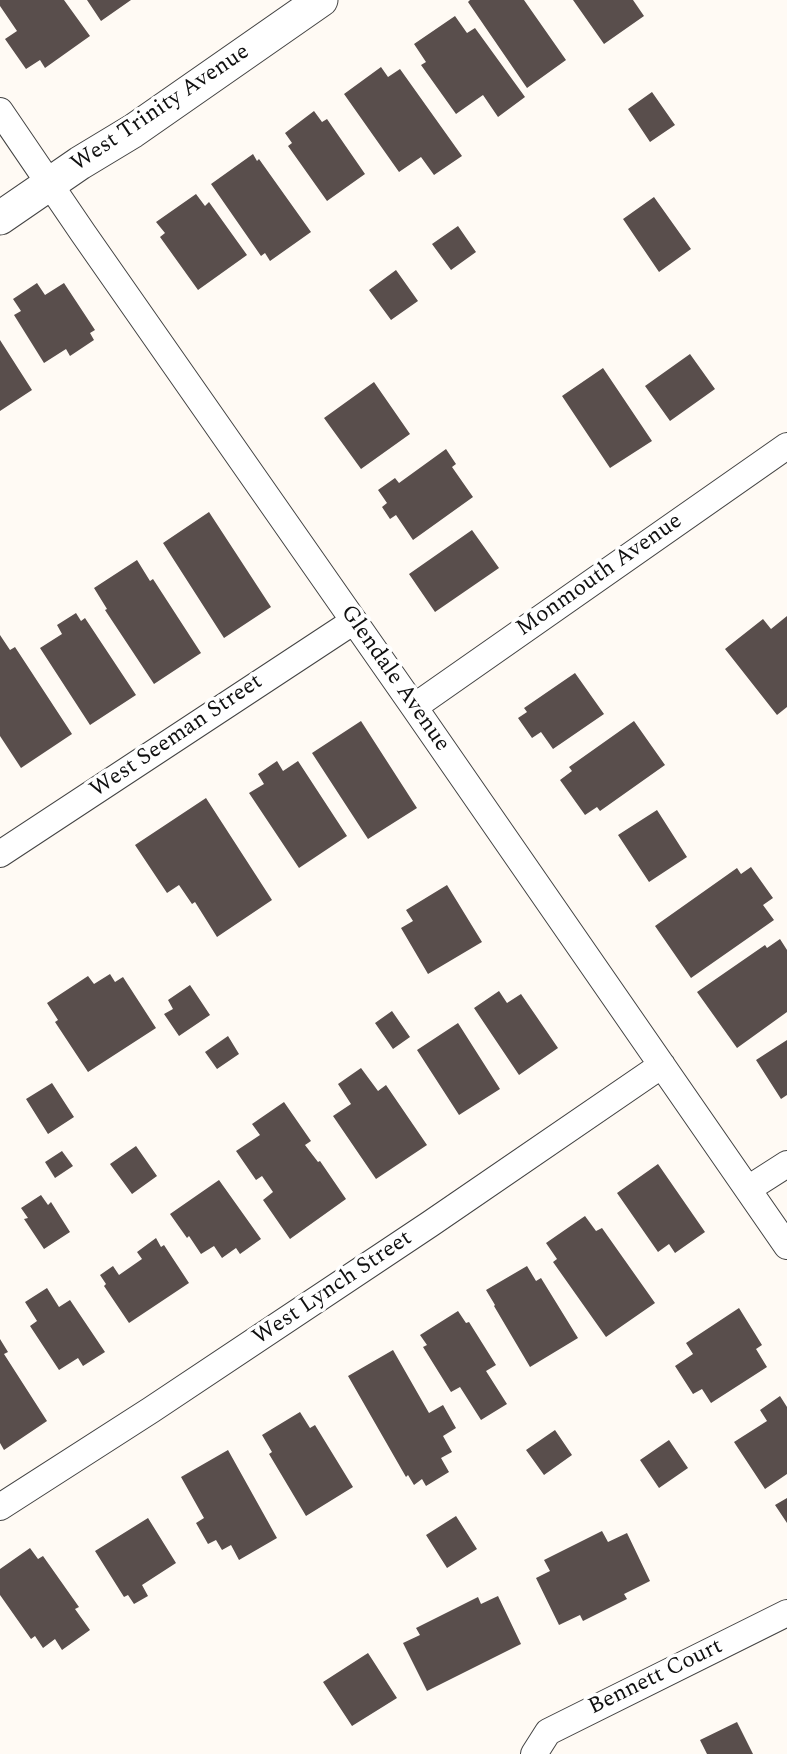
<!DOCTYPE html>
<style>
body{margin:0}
canvas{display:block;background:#fffaf4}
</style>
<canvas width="787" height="1754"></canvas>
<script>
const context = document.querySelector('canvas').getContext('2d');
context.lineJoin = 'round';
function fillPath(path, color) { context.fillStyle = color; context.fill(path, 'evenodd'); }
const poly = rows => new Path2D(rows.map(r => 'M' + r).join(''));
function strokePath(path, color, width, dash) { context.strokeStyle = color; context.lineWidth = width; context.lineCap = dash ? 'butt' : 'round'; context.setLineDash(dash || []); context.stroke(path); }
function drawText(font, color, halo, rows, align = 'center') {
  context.font = font + ' Spectral,serif'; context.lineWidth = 7; context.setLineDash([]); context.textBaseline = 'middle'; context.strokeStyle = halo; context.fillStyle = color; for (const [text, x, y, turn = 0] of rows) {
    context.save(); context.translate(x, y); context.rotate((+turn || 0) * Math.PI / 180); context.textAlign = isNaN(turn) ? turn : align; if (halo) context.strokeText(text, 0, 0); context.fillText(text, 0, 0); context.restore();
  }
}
fillPath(poly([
 [0,0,64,0,90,36,45,68,40,60,26,69,5,39,17,31,0,6],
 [87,0,131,0,101,21],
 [470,0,524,0,566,60,527,88,468,2],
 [573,0,633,0,644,16,604,44],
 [455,16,467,33,475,28,525,97,498,117,483,95,456,114,421,65,426,62,414,44],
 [381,67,388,77,400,69,462,156,434,175,421,157,399,172,344,94],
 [652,92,675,125,650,142,628,109],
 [314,111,322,122,327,119,365,174,327,201,288,146,292,143,285,133],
 [253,154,257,161,259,159,311,232,270,261,265,253,261,256,211,184],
 [196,194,205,206,209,202,247,255,198,290,160,237,165,233,156,222],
 [654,197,691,249,659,272,623,219],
 [458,226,476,252,451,270,432,244],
 [396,270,418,301,391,320,369,290],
 [37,283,45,295,64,283,95,330,90,333,94,340,70,356,66,349,44,363,14,315,21,311,13,299],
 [0,340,32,390,0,411],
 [690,354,715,389,670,421,645,386],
 [603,368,652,441,610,468,562,396],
 [374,382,410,434,361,469,324,418],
 [446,449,456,464,452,467,473,497,413,540,396,515,390,519,382,507,387,503,378,490,395,478,399,483],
 [209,512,271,607,224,638,163,543],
 [472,530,499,568,435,612,409,574],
 [137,560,150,581,153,579,201,653,154,684,105,610,107,609,94,588],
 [76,613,81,621,85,618,136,695,90,725,40,648,62,634,57,625],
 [787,616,787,707,777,715,725,649,763,619,771,629],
 [0,635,10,650,15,647,72,734,21,768,0,736],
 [575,673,604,714,553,749,541,732,532,738,518,718,527,712,524,708],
 [361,721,417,808,368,839,312,753],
 [634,721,665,765,600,811,597,807,585,815,560,780,572,771,569,767],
 [277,761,283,771,298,761,347,836,299,868,249,793,264,784,258,774],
 [206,798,272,900,217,937,195,902,192,904,179,885,167,893,135,845],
 [657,810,687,857,649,882,618,835],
 [751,867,773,898,763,905,774,920,691,978,655,926,737,868,741,874],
 [447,885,482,942,428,974,401,928,413,921,406,910],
 [780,939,787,950,787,1012,737,1048,697,992,765,945,767,948],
 [110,974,115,982,123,977,156,1028,88,1072,55,1022,58,1020,47,1003,88,976,94,984],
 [190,985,210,1015,179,1036,164,1014,173,1009,168,1000],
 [499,991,507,1003,521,994,558,1048,519,1075,474,1008],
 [392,1011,410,1037,393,1049,375,1023],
 [458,1023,500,1089,459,1115,417,1050],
 [228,1036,239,1054,217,1069,205,1052],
 [787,1040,787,1095,781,1099,756,1060],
 [361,1068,378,1091,386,1085,427,1145,376,1179,333,1116,351,1104,338,1084],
 [52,1083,74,1117,48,1134,26,1099],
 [284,1102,311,1141,305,1145,318,1162,320,1161,346,1199,290,1239,263,1200,273,1192,262,1176,256,1180,236,1151,260,1135,252,1124],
 [136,1146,157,1176,132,1194,110,1164],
 [62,1151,73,1166,55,1178,45,1162],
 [658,1164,705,1232,675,1253,669,1244,658,1252,617,1193],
 [219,1180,261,1239,240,1254,236,1248,222,1258,214,1246,201,1254,189,1236,187,1238,170,1214],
 [41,1195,48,1205,51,1202,70,1232,44,1249,24,1219,28,1218,21,1208],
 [585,1216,596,1231,602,1228,655,1303,606,1337,553,1262,557,1259,546,1243],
 [156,1238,161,1247,164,1245,189,1283,129,1323,104,1286,106,1284,100,1275,113,1266,119,1275,142,1259,137,1252],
 [527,1266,536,1281,541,1278,578,1338,530,1367,494,1306,495,1305,486,1290],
 [47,1288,59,1307,70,1300,105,1352,83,1366,78,1358,59,1370,30,1326,37,1321,25,1302],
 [739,1308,762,1345,756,1349,767,1367,711,1403,702,1389,693,1394,675,1366,693,1354,686,1343],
 [458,1311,466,1323,469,1322,496,1365,486,1371,507,1404,481,1420,460,1387,451,1392,423,1347,427,1345,420,1335],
 [0,1339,8,1352,4,1354,47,1421,4,1450,0,1443],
 [393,1350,429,1413,443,1405,456,1428,443,1436,452,1452,441,1458,449,1472,426,1486,422,1479,414,1485,408,1475,406,1477,348,1376],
 [780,1396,787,1407,787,1474,765,1489,734,1442,767,1421,760,1410],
 [300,1412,310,1428,315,1425,353,1487,306,1516,269,1454,272,1452,262,1435],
 [555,1430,572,1455,544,1475,526,1450],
 [669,1440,688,1468,659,1488,640,1460],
 [228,1450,277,1538,239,1560,231,1545,222,1550,216,1540,208,1544,196,1523,204,1518,181,1477],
 [787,1498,787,1523,775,1505],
 [456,1516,477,1549,447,1568,426,1535],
 [148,1518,176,1563,142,1585,148,1596,134,1604,128,1595,124,1597,95,1551],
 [602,1531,608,1542,627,1533,650,1581,624,1594,627,1599,583,1621,580,1615,559,1625,536,1578,550,1571,544,1560],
 [30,1548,38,1559,43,1556,79,1607,75,1609,90,1630,62,1650,55,1639,43,1648,35,1636,31,1639,0,1595,0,1569],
 [498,1596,521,1644,427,1691,403,1643,420,1635,416,1628,478,1597,481,1604],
 [368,1653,397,1698,352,1726,323,1682],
 [737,1722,753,1754,707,1754,700,1740]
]), '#594e4c');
const minor = poly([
 [0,111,83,233,414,707,787,1246],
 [414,707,787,446],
 [0,854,354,621],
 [748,1189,787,1164],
 [0,1507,151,1410,430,1224,662,1065],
 [534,1754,548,1732,787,1613]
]);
const tertiary = poly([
 [0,218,80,163,133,131,321,0]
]);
strokePath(minor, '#434343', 28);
strokePath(tertiary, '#434343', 35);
strokePath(minor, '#fff', 26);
strokePath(tertiary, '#fff', 33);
drawText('23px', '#101010', '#fff', [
 ["West Trinity Avenue",161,109,-34],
 ["Monmouth Avenue",600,576,-35],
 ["Glendale Avenue",394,679,55],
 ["West Seeman Street",177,737,-34],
 ["West Lynch Street",333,1289,-34],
 ["Bennett Court",656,1678,-26]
]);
</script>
